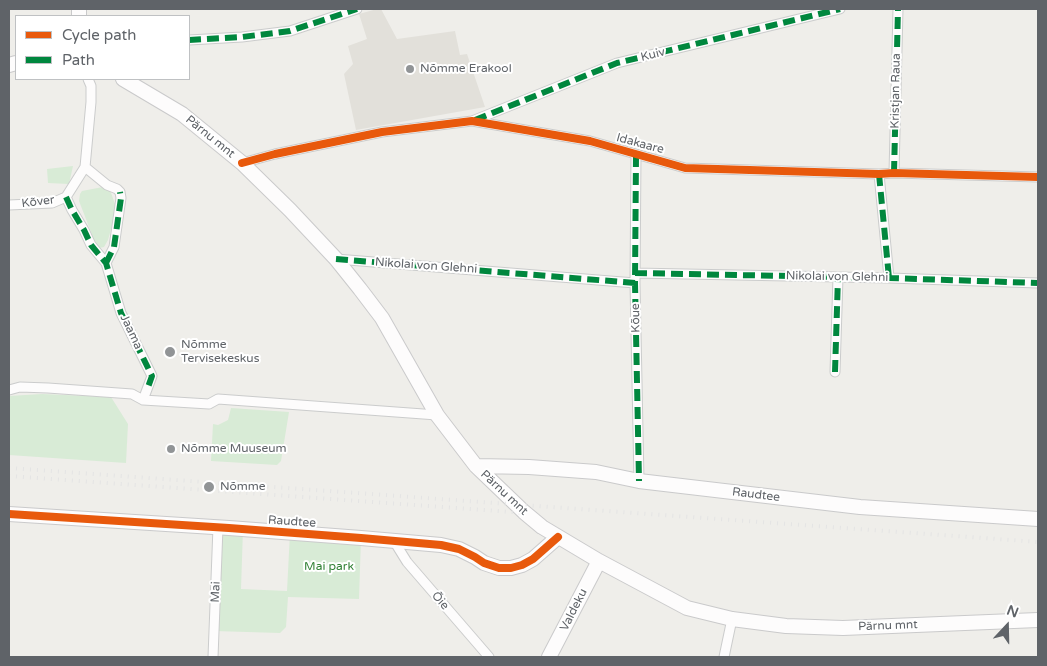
<!DOCTYPE html>
<meta charset="utf-8">
<style>
body{margin:0}
#map{position:relative;width:1047px;height:666px;overflow:hidden;background:#efeeea;font-family:"Varela Round",sans-serif}
canvas{display:block}
.frame{position:absolute;inset:0;border:10px solid #5f6368;pointer-events:none}
.legend{position:absolute;left:15px;top:15px;width:175px;height:65px;box-sizing:border-box;background:#fff;border:1px solid #bfc1c3;margin:0;padding:6px 9px;list-style:none;font-size:15px;color:#5f6368}
.legend li{display:flex;align-items:center;gap:10px;height:25px}
.legend b{width:25px;border:1px solid #bfc1c3}
.north{position:absolute;left:982px;top:601px;width:50px;height:50px;-webkit-text-stroke:4px #fff;paint-order:stroke;rotate:21deg;font-size:14px;font-weight:700;line-height:20px;text-align:center;color:#5f6368}
.north::after{content:'';display:block;margin:auto;width:18px;height:22px;background:#5f6368;clip-path:polygon(50% 0,100% 100%,50% 72%,0 100%)}
</style>
<div id="map">
<canvas width="1047" height="666"></canvas>
<div class="frame"></div>
<ul class="legend">
<li><b style="height:6px;background:#e8590c"></b>Cycle path</li>
<li><b style="height:6px;background:#00873e"></b>Path</li>
</ul>
<div class="north">N</div>
</div>
<script>
const context = document.querySelector('canvas').getContext('2d');
context.lineJoin = 'round';
function fillPath(path, color) { context.fillStyle = color; context.fill(path, 'evenodd'); }
const poly = rows => new Path2D(rows.map(r => 'M' + r).join(''));
function strokePath(path, color, width, dash) { context.strokeStyle = color; context.lineWidth = width; context.lineCap = dash ? 'butt' : 'round'; context.setLineDash(dash || []); context.stroke(path); }
function drawText(font, color, halo, rows, align = 'center') {
  context.font = font + ' "Varela Round",sans-serif'; context.lineWidth = 4; context.setLineDash([]); context.textBaseline = 'middle'; context.strokeStyle = halo; context.fillStyle = color; for (const [text, x, y, turn = 0] of rows) {
    context.save(); context.translate(x, y); context.rotate((+turn || 0) * Math.PI / 180); context.textAlign = isNaN(turn) ? turn : align; if (halo) context.strokeText(text, 0, 0); context.fillText(text, 0, 0); context.restore();
  }
}
fillPath(poly([
 [377,9,381,9,397,39,455,31,460,55,467,54,485,107,356,130,344,74,353,64,348,46,367,39,359,14]
]), '#e2e0da');
fillPath(poly([
 [73,166,69,184,48,183,47,169],
 [103,187,110,190,115,204,113,222,108,240,104,247,99,248,96,245,79,201,80,194,82,191],
 [42,394,111,397,128,424,126,463,9,455,9,396],
 [231,408,289,412,281,461,277,465,211,461,213,424,218,425,228,420],
 [218,527,243,529,241,589,287,591,290,533,361,538,359,599,288,597,286,627,280,633,214,631]
]), '#d8ebd6');
const street = poly([
 [189,40,242,37,290,31,357,9],
 [472,121,617,63,840,9],
 [636,155,635,283,639,481],
 [242,163,275,154,382,132,472,121,590,141,685,168,879,174,894,173,1038,177],
 [85,167,107,185,117,189,120,192,121,198,114,247,106,263],
 [894,173,898,9],
 [879,174,889,278],
 [66,197,72,210,84,230,91,245,106,263,121,313,152,376,143,400],
 [66,197,85,167,91,102,91,86,88,79],
 [9,205,52,203,66,197],
 [336,259,635,283],
 [635,273,889,278,1038,283],
 [835,372,838,277],
 [9,390,20,387,48,388,132,394,143,400,209,404,218,399,437,415],
 [394,541,407,562,489,657],
 [213,657,218,527],
 [724,657,732,619]
]);
const secondary = poly([
 [79,9,79,16],
 [9,65,16,63],
 [123,79,182,114,242,163,290,210,336,259,360,289,382,318,437,415,476,466,524,512,542,527,599,561,687,608,732,619,786,626,843,628,1038,620],
 [476,466,529,467,596,472,639,481,860,507,1038,519],
 [9,514,229,528,361,538,441,545,459,549,475,557,484,563,499,568,511,568,522,565,533,559,558,537],
 [549,657,599,561]
]);
strokePath(street, '#cbcccc', 11);
strokePath(secondary, '#cacacb', 16);
strokePath(street, '#fdfcfc', 9);
strokePath(secondary, '#fdfcfc', 14);
strokePath(poly([
 [9,468,1038,542],
 [9,476,525,513]
]), '#e4e4e4', 4, [1, 6]);
strokePath(poly([
 [189,40,242,37,290,31,357,9],
 [475,120,617,63,840,9],
 [636,155,635,283,639,481],
 [894,173,898,9],
 [879,174,889,278],
 [66,197,72,210,84,230,91,245,106,263,121,313,152,376,147,390],
 [336,259,635,283],
 [106,263,114,247,121,198,120,192],
 [635,273,889,278,1038,283],
 [835,372,838,277]
]), '#00873e', 6, [12, 6]);
strokePath(poly([
 [242,163,275,154,382,132,472,121,590,141,685,168,879,174,894,173,1038,177],
 [9,514,229,528,361,538,441,545,459,549,475,557,484,563,499,568,511,568,522,565,533,559,558,537]
]), '#e8590c', 8);
for (const [x, y, r, color] of [
 [410,69,5,"#919496"],
 [170,352,6,"#919496"],
 [171,449,5,"#919496"],
 [209,487,6,"#919496"]
]) { const dot = new Path2D(); dot.arc(x, y, r, 0, 2 * Math.PI); context.fillStyle = color; context.fill(dot); strokePath(dot, '#fff', 2); }
drawText('12px', '#5f6368', '#fff', [
 ["Kuiv",653,55,-14],
 ["Kristjan Raua",896,91,-89],
 ["Pärnu mnt",210,137,39],
 ["Idakaare",640,144,15],
 ["Kõver",38,202,-7],
 ["Nikolai von Glehni",426,266,4],
 ["Nikolai von Glehni",837,277,1],
 ["Kõue",636,318,-91],
 ["Jaama",131,332,65],
 ["Pärnu mnt",504,493,43],
 ["Raudtee",756,495,7],
 ["Raudtee",292,522,4],
 ["Mai",216,592,-88],
 ["Õie",440,601,49],
 ["Valdeku",574,610,-63],
 ["Pärnu mnt",888,626,-2]
]);
drawText('12px', '#5f6368', '#fff', [
 ["Nõmme Erakool",420,69],
 ["Nõmme",181,345],
 ["Tervisekeskus",181,359],
 ["Nõmme Muuseum",181,449],
 ["Nõmme",220,487]
], 'left');
drawText('12px', '#348238', '#fff', [
 ["Mai park",329,567]
]);
</script>
